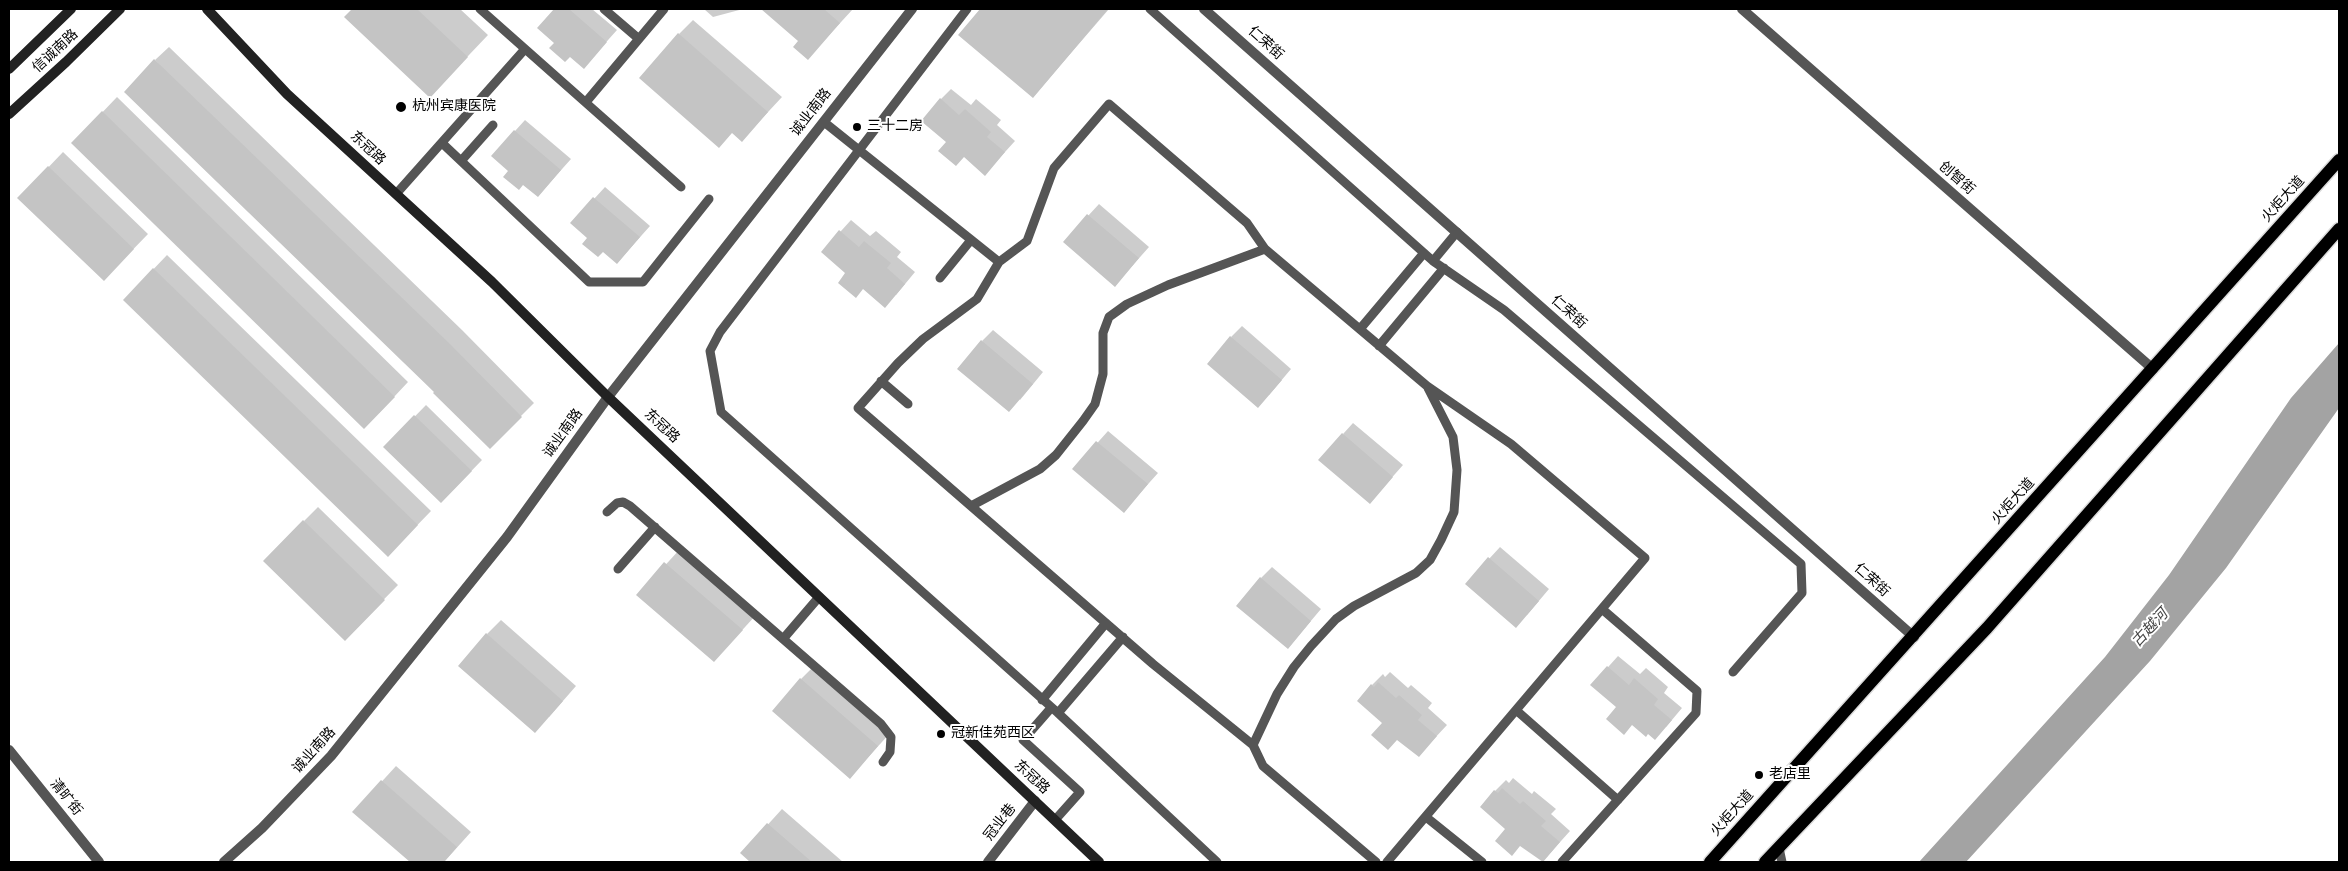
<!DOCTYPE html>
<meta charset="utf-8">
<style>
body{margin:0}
#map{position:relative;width:2348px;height:871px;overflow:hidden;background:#fff;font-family:Overpass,sans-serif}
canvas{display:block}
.frame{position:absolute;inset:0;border:10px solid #000;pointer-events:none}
</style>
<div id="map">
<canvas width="2348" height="871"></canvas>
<div class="frame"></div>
</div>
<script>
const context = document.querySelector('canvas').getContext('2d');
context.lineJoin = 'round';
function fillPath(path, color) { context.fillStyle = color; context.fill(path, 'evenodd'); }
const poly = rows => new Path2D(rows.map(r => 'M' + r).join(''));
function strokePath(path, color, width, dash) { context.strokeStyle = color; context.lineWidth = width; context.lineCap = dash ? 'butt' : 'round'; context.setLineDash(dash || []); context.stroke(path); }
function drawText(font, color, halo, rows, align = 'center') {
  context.font = font + ' Overpass,"Noto Sans SC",sans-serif'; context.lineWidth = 4; context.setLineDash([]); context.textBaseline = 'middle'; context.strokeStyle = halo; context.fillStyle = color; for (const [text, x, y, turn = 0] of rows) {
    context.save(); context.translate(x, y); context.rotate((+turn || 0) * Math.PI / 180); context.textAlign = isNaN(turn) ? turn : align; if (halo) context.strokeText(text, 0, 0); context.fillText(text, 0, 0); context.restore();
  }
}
fillPath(poly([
 [2339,343,2339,408,2226,568,2150,661,1966,862,1919,862,2105,657,2169,575,2291,398]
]), '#a3a3a3');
fillPath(poly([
 [353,9,460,9,488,35,450,75,346,17],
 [555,9,592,9,617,30,584,67,539,28],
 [704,9,743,9,713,17],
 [763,9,853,9,808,58,800,41],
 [981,9,1109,9,1033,97,960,35],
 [693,20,782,97,742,140,679,34],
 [169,47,462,330,534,403,490,447,155,60],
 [951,89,971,105,976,99,1001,120,997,125,1015,141,985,174,948,142,941,99],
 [117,97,408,382,379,413,73,143],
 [525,120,571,159,538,196,510,171,515,131],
 [63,152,148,234,118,265,19,198],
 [605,187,650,226,617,263,572,223],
 [1099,204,1149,247,1125,274,1064,242],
 [851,220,870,236,876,231,901,252,897,257,915,272,896,295,847,273,822,252],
 [167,255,431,511,401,542,124,300],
 [1242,326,1291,369,1269,395,1231,337],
 [993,330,1043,372,1020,400,982,341],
 [426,405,482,460,452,491,385,447],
 [1353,423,1403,465,1380,491,1343,434],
 [1108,431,1158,473,1124,511,1074,469],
 [318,507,398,585,345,639,304,521],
 [1500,547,1549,589,1527,615,1466,584],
 [680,549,756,615,714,661,638,595],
 [1272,567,1321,609,1288,648,1261,578],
 [501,620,576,686,549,717,487,634],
 [1618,656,1640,674,1646,668,1668,687,1664,693,1682,708,1666,727,1618,707,1592,685],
 [815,665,892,731,850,777,801,679],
 [1390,672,1408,688,1411,685,1432,703,1428,708,1447,725,1419,755,1384,723,1372,685,1383,674,1385,677],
 [396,766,471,832,444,862,412,862,354,812],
 [1513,778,1532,794,1534,791,1556,809,1551,814,1570,831,1543,861,1521,845,1507,829,1495,791,1506,780,1509,783],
 [782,809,843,862,752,862,742,853]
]), '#0003');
fillPath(poly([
 [352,9,417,9,468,57,430,98,344,17],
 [554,9,569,9,607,42,584,69,570,57,565,62,549,48,554,43,537,28],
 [761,9,824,9,840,23,808,60,793,47,798,41],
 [980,9,1108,9,1033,98,958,35],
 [678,33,768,112,742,142,732,133,719,148,639,78],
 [154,59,449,343,522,417,490,449,433,393,434,392,124,92],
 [940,98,959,115,965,109,991,132,987,137,1005,152,985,176,964,157,956,166,938,151,946,142,921,121],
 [102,111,395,397,364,429,71,143],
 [514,130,561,170,538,197,523,185,519,190,503,177,508,171,491,156],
 [48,166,134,249,104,281,17,198],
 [593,197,640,237,617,264,603,252,598,257,582,244,587,238,570,223],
 [1087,214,1139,258,1115,287,1063,242],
 [839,230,859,247,864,241,891,263,887,268,905,284,885,308,863,289,856,298,838,283,845,273,821,252],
 [153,268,418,525,388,557,123,300],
 [1230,336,1282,380,1258,408,1207,364],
 [981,340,1033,384,1009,412,957,369],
 [414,415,472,471,441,503,383,447],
 [1342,433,1393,477,1370,504,1318,460],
 [1096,441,1148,484,1124,513,1072,469],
 [303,520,385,600,345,641,263,561],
 [1488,557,1539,601,1516,628,1465,584],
 [664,562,743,630,714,662,636,595],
 [1260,577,1311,621,1288,649,1236,606],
 [486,633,563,701,535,733,458,666],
 [1607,666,1629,685,1634,678,1658,699,1654,705,1672,720,1655,740,1648,734,1646,737,1632,725,1624,735,1606,719,1616,707,1590,685],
 [800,678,878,746,850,779,772,711],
 [1378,682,1396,698,1399,695,1422,715,1418,720,1437,736,1419,757,1397,740,1388,750,1371,735,1382,723,1357,701,1371,684,1374,687],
 [381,780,457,847,444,862,410,862,352,812],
 [1502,788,1520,804,1523,801,1546,821,1541,826,1560,842,1543,862,1520,846,1512,856,1495,841,1505,829,1480,807,1494,790,1498,793],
 [767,823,812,862,750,862,740,853]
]), '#c4c4c4');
const primary = poly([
 [1710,862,2339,160],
 [1765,862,1987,628,2339,229]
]);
strokePath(primary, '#dbdbdb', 15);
strokePath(poly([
 [480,9,681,187],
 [604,9,639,39],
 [967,9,720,332,710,351,721,412,1058,713,1217,862],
 [1150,9,1433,261,1504,310,1801,564,1802,593,1733,672],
 [586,102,664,9],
 [824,122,999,262],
 [442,143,589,282,643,282,709,199],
 [461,161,493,125],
 [396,194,525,49],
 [1433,261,1457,232],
 [940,278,971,240],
 [1360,329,1424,253],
 [1379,346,1444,268],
 [881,381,908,404],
 [971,506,1040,469,1056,455,1083,421,1095,404,1103,374,1103,333,1109,317,1127,304,1168,285,1265,249],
 [607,512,617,503,623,502,630,506,881,724,891,737,890,752,883,762],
 [618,569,655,527],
 [783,639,819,597],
 [1042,700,1106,623],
 [1051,708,1023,740,1080,792,1055,820],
 [1516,710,1618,800],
 [1058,713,1123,637],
 [1253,745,1277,694,1294,667,1311,646,1336,619,1354,606,1416,573,1430,560,1441,540,1454,512,1457,470,1453,437,1428,388],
 [1426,817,1482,862],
 [1779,848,1782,862],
 [1376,862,1263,766,1253,745,1153,664,858,408,898,363,923,339,977,299,999,262,1027,241,1054,168,1109,104,1247,223,1265,249,1427,386,1511,444,1645,558,1387,862],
 [1562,862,1696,713,1697,691,1602,609]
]), '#555', 9);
strokePath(poly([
 [988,862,1035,801]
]), '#555', 10);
strokePath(poly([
 [1204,9,1914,637],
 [1742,9,2153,369],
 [9,750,99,862],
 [224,862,262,828,331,756,507,537,608,397,912,9]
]), '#555', 10);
strokePath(poly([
 [207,9,287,94,492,282,608,397,1099,862],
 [9,69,71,9],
 [9,114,66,62,120,9]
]), '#222', 10);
strokePath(primary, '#000', 12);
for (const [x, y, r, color] of [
 [401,107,6,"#000"],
 [857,127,5,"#000"],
 [941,734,5,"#000"],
 [1759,775,5,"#000"]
]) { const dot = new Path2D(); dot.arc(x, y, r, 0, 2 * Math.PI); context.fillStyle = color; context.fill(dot); strokePath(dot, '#fff', 2); }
drawText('14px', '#000', '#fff', [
 ["仁荣街",1265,44,42],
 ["信诚南路",56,52,-43],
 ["诚业南路",812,113,-52],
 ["东冠路",367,149,43],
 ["创智街",1956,179,41],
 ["火炬大道",2284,200,-48],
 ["仁荣街",1568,313,42],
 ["东冠路",661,427,43],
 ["诚业南路",564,434,-54],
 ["火炬大道",2014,502,-48],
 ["仁荣街",1871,581,42],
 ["诚业南路",315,751,-48],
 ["东冠路",1031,778,43],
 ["清旷街",65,798,51],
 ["火炬大道",1733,814,-48],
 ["冠业巷",1001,823,-52]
]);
drawText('14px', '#000', '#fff', [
 ["杭州宾康医院",412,107],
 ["三十二房",867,127],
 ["冠新佳苑西区",951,734],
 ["老店里",1769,775]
], 'left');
drawText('italic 15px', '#444', '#fff', [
 ["古越河",2151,629,-47]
]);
</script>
